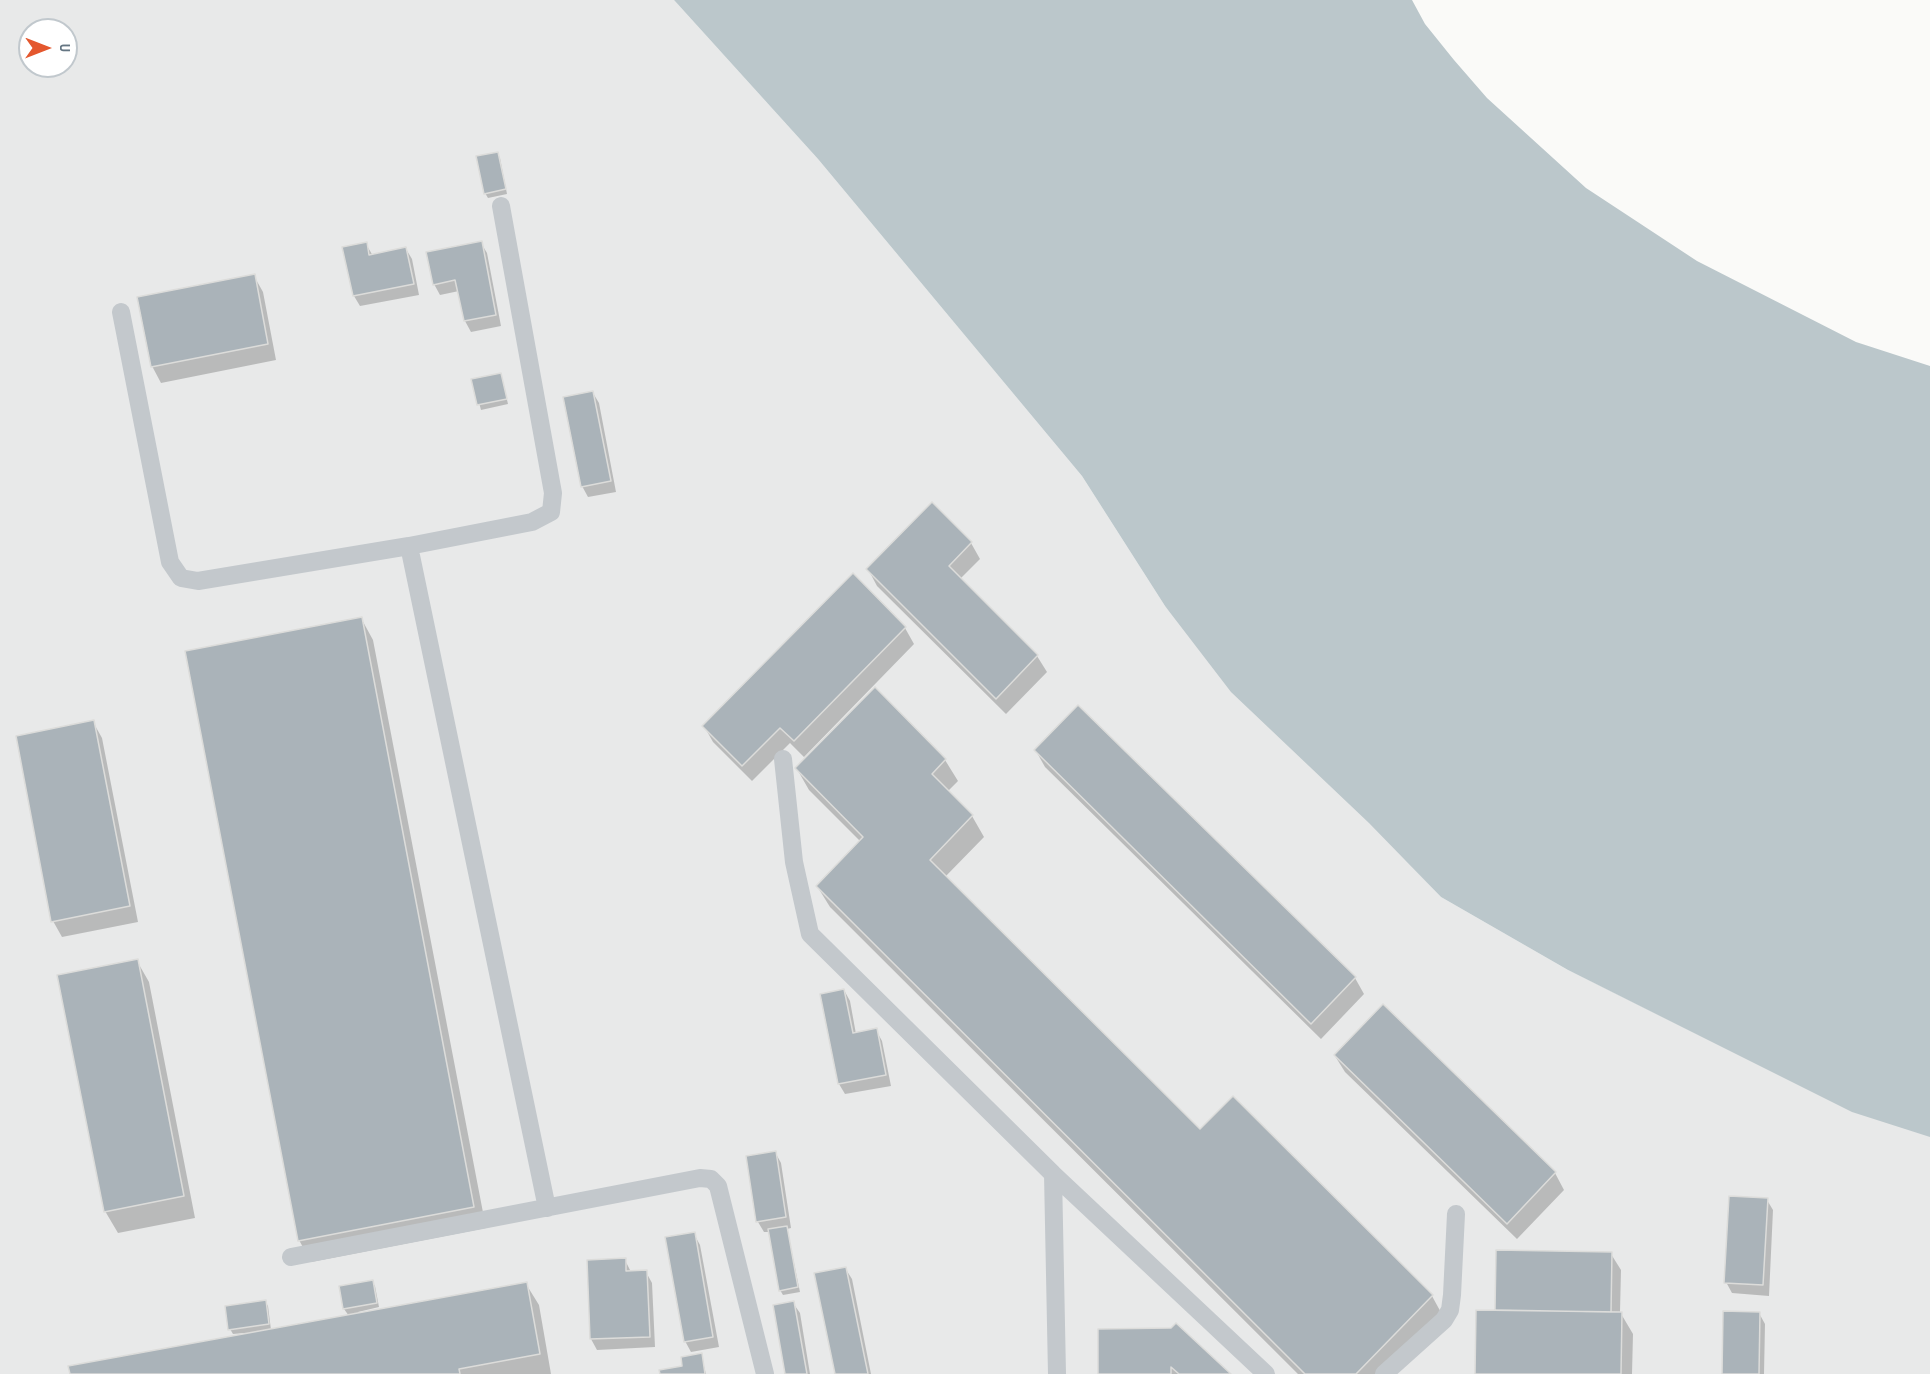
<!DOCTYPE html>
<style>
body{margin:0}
#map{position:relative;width:1930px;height:1374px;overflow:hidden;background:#fafaf8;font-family:"Sofia Sans Condensed",sans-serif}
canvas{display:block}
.north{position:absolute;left:18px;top:18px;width:60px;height:60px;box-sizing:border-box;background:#fff;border:2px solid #c1c8cd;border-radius:50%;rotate:90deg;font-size:16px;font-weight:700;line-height:24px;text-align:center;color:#657683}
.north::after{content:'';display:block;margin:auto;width:21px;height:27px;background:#e4572e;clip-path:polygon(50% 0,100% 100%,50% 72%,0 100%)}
</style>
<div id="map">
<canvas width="1930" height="1374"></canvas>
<div class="north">U</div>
</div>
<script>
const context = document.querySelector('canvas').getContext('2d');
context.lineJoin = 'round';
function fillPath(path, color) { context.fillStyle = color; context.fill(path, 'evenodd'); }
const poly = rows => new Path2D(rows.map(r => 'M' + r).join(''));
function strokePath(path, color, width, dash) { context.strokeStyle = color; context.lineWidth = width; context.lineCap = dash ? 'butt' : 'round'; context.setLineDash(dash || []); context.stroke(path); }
fillPath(poly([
 [0,0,674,0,818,159,1082,476,1165,606,1441,897,1568,970,1708,1039,1930,1136,1930,1374,0,1374],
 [30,30,66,30,66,66,30,66]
]), '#e8e9e9');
fillPath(poly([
 [674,0,1412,0,1425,24,1454,60,1487,98,1586,188,1697,261,1856,342,1930,366,1930,1137,1852,1112,1568,970,1441,897,1369,823,1231,692,1165,606,1082,476,818,159]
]), '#bbc7cb');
fillPath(poly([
 [497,153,500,158,507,194,488,198,485,193],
 [481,243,487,253,501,326,471,332,465,321,459,291,440,295,434,284],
 [366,244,373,256,406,249,412,259,419,295,360,306,354,296],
 [254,276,263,292,276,360,161,383,152,366],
 [501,375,508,404,481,410,473,380],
 [593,393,599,403,616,492,588,497,582,486],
 [932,504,971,543,980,559,960,579,1037,656,1047,672,1006,714,877,586,868,569],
 [361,618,373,640,486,1228,311,1262,299,1240],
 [905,628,914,644,804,757,790,743,752,781,713,742,704,726],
 [875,689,945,760,958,781,948,791,972,816,984,837,945,877,1200,1131,1233,1098,1432,1296,1444,1318,1389,1374,1298,1374,830,907,817,886,861,842,809,790,797,769],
 [93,722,102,738,138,922,62,937,53,921],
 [1036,751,1355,978,1364,994,1321,1039,1045,767],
 [137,961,149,982,195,1218,118,1233,105,1211],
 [844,990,850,1001,856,1034,876,1030,882,1041,891,1086,845,1094,839,1084],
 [1335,1056,1555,1173,1564,1190,1517,1239,1345,1072],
 [775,1152,781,1163,791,1228,787,1229,800,1292,783,1295,780,1290,770,1232,764,1232,758,1222,747,1157],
 [1767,1200,1773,1210,1769,1296,1732,1293,1726,1282],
 [694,1234,700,1245,719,1347,691,1352,685,1341],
 [1611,1254,1621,1270,1620,1312,1633,1334,1632,1374,1476,1374,1498,1312,1496,1309],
 [625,1260,631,1272,646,1272,652,1283,655,1347,597,1350,591,1339],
 [845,1268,852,1279,871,1374,836,1374],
 [372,1282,375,1286,379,1307,358,1312,358,1314,526,1284,539,1305,551,1374,71,1374,244,1335,244,1333,233,1334,230,1329,265,1301,268,1306,271,1330,349,1316,344,1309],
 [793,1303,800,1313,810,1374,786,1374],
 [1759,1313,1765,1324,1764,1374,1723,1374],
 [1099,1331,1229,1374,1100,1374],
 [701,1355,706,1374,661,1374,684,1367]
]), '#0003');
const building = poly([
 [498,152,506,189,484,194,476,156,498,152],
 [482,241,496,315,464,321,455,280,433,285,426,252,482,241],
 [367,242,369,255,406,247,414,284,353,296,342,247,367,242],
 [255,274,268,344,151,367,137,297,255,274],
 [501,373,507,399,477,405,471,379,501,373],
 [593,391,611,481,581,487,563,397,593,391],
 [932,502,972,542,949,566,1038,655,996,699,866,569,932,502],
 [853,573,906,627,794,741,780,728,742,766,702,726,853,573],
 [362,617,474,1207,298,1241,185,651,362,617],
 [875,687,946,759,932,774,973,815,930,860,1200,1129,1233,1096,1433,1295,1356,1374,1305,1374,816,886,863,837,795,768,875,687],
 [1078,705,1356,977,1311,1024,1034,750,1078,705],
 [94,720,130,906,51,922,16,736,94,720],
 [138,959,184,1196,104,1212,57,975,138,959],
 [844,989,853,1033,877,1028,886,1075,838,1084,820,994,844,989],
 [1383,1004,1556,1172,1507,1224,1334,1055,1383,1004],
 [776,1151,786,1217,756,1222,746,1156,776,1151],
 [1729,1196,1768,1198,1763,1285,1724,1283,1729,1196],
 [787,1226,798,1287,779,1291,768,1229,787,1226],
 [695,1232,713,1337,684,1342,665,1237,695,1232],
 [1496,1250,1612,1252,1611,1312,1495,1310,1496,1250],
 [626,1258,626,1271,647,1270,650,1337,590,1339,587,1260,626,1258],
 [846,1267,868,1374,835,1374,814,1273,846,1267],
 [373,1280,377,1303,343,1309,339,1286,373,1280],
 [527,1282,540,1354,459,1369,460,1374,70,1374,68,1366,527,1282],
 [266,1300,269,1324,228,1330,225,1306,266,1300],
 [794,1301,807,1374,785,1374,773,1305,794,1301],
 [1476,1310,1622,1312,1621,1374,1475,1374,1476,1310],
 [1723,1311,1760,1312,1759,1374,1722,1374,1723,1311],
 [1176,1323,1231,1374,1179,1374,1171,1367,1171,1374,1098,1374,1098,1329,1171,1328,1176,1323],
 [702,1353,705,1374,660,1374,659,1370,682,1366,681,1357,702,1353]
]);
fillPath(building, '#aab3b9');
strokePath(building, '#dcdcda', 1.5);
strokePath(poly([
 [121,312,170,562,181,578,198,581,409,546,532,522,551,512,553,493,501,206],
 [409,546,547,1208],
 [783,759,794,862,810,934,1053,1174,1266,1374],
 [1053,1174,1057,1374],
 [291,1257,700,1178,711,1179,718,1186,765,1374],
 [1384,1374,1444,1320,1450,1310,1452,1295,1456,1214]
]), '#c3c8cc', 18);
</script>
